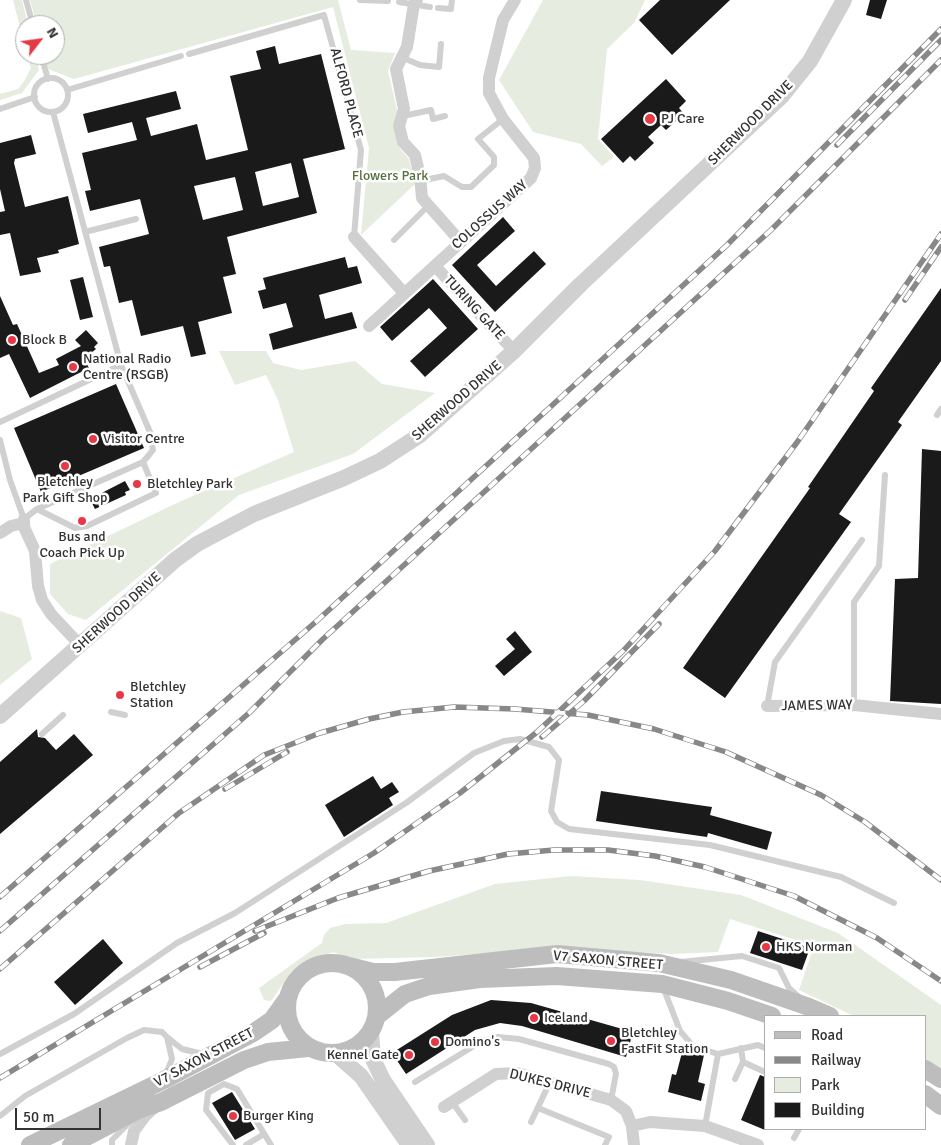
<!DOCTYPE html>
<style>
body{margin:0}
#map{position:relative;width:941px;height:1145px;overflow:hidden;background:#fff;font-family:Signika,sans-serif}
canvas{display:block}
.legend{position:absolute;left:764px;top:1015px;width:162px;height:115px;box-sizing:border-box;background:#fff;border:1px solid #adadad;margin:0;padding:6px 9px;list-style:none;font-size:15px;color:#333}
.legend li{display:flex;align-items:center;gap:10px;height:25px}
.legend b{width:25px;border:1px solid #adadad}
.north{position:absolute;left:15px;top:15px;width:50px;height:50px;box-sizing:border-box;background:#fff;border:1px solid #adadad;border-radius:50%;rotate:60deg;font-size:14px;font-weight:700;line-height:20px;text-align:center;color:#333}
.north::after{content:'';display:block;margin:auto;width:18px;height:22px;background:#e63946;clip-path:polygon(50% 0,100% 100%,50% 72%,0 100%)}
.scale{position:absolute;left:15px;top:1108px;width:86px;height:22px;box-sizing:border-box;border:2px solid #333;border-top:0;padding-left:6px;font-size:15px;line-height:18px;white-space:nowrap;color:#333;-webkit-text-stroke:4px #fff;paint-order:stroke}
</style>
<div id="map">
<canvas width="941" height="1145"></canvas>
<ul class="legend">
<li><b style="height:6px;background:#bdbdbd"></b>Road</li>
<li><b style="height:6px;background:#888"></b>Railway</li>
<li><b style="height:14px;background:#e6ecdf"></b>Park</li>
<li><b style="height:14px;background:#1a1a1a"></b>Building</li>
</ul>
<div class="north">N</div>
<div class="scale">50 m</div>
</div>
<script>
const context = document.querySelector('canvas').getContext('2d');
context.lineJoin = 'round';
function fillPath(path, color) { context.fillStyle = color; context.fill(path, 'evenodd'); }
const poly = rows => new Path2D(rows.map(r => 'M' + r).join(''));
function strokePath(path, color, width, dash) { context.strokeStyle = color; context.lineWidth = width; context.lineCap = dash ? 'butt' : 'round'; context.setLineDash(dash || []); context.stroke(path); }
function drawText(font, color, halo, rows, align = 'center') {
  context.font = font + ' Signika,sans-serif'; context.lineWidth = 5; context.setLineDash([]); context.textBaseline = 'middle'; context.strokeStyle = halo; context.fillStyle = color; for (const [text, x, y, turn = 0] of rows) {
    context.save(); context.translate(x, y); context.rotate((+turn || 0) * Math.PI / 180); context.textAlign = isNaN(turn) ? turn : align; if (halo) context.strokeText(text, 0, 0); context.fillText(text, 0, 0); context.restore();
  }
}
fillPath(poly([
 [13,0,22,0,28,25,25,25,25,47],
 [30,0,338,0,351,50,395,53,388,71,397,110,396,139,400,149,409,159,416,183,361,235,369,148,333,7,74,79,48,69,44,55,55,55,55,25,37,25],
 [543,0,645,0,634,23,607,49,598,139,614,157,602,166,581,144,533,132,499,80],
 [27,55,35,55,39,70,22,93,0,100,0,94,18,89,25,80,31,68],
 [219,351,266,351,273,363,301,370,355,361,382,384,435,393,353,454,239,495,86,620,68,614,50,594,50,564,179,502,294,452,278,400,266,375,235,385],
 [0,611,21,618,32,659,0,685],
 [571,876,640,880,741,895,838,933,941,1005,941,1072,925,1060,925,1016,854,1016,799,990,814,946,730,919,718,952,673,954,558,948,436,957,352,959,333,952,292,971,271,1001,264,1000,259,988,322,943,324,935,330,928,345,924,386,923,495,884]
]), '#e6ecdf');
fillPath(poly([
 [660,0,730,0,672,55,639,20],
 [870,0,887,0,881,19,866,15],
 [275,46,279,64,321,54,345,149,303,159,317,213,227,237,236,274,223,277,232,313,198,322,206,354,191,357,183,326,141,336,132,300,119,303,110,266,104,267,99,247,149,234,140,199,90,211,85,191,91,190,82,153,137,140,132,122,88,133,83,114,176,91,181,109,146,118,151,136,197,124,206,160,248,150,230,76,261,69,256,51],
 [291,163,299,197,263,206,255,172],
 [235,177,243,210,203,220,194,186],
 [666,79,686,101,679,108,684,114,666,130,661,125,648,137,654,143,635,161,630,156,623,163,601,139],
 [31,135,36,154,15,159,14,163,25,207,68,196,79,244,58,250,59,253,37,258,41,272,20,276,10,233,0,235,0,212,5,211,0,189,0,143],
 [503,217,515,231,477,265,496,286,534,251,546,264,495,312,452,265],
 [345,257,348,268,357,266,362,283,319,295,325,319,352,312,357,328,273,350,269,334,293,327,286,303,263,309,258,291,266,289,263,278],
 [83,277,93,317,80,320,70,280],
 [433,279,478,329,425,377,410,361,447,328,429,308,392,341,380,327],
 [941,288,941,361,898,422,902,425,839,514,851,522,725,698,683,668,810,488,808,487,874,391,871,388],
 [0,296,13,325,17,324,39,373,59,365,56,359,81,346,75,340,86,330,98,343,94,347,96,349,84,359,89,368,30,398,9,354,0,358],
 [116,384,144,448,41,492,14,428],
 [922,449,941,451,941,704,890,701,895,579,918,578],
 [125,481,130,490,125,492,126,495,95,509,90,499],
 [515,631,532,652,504,676,495,666,515,649,506,639],
 [37,729,38,737,45,738,56,750,74,734,93,755,0,834,0,762],
 [373,776,381,789,392,782,399,792,389,798,393,805,344,837,325,805],
 [601,791,712,807,710,815,772,832,767,850,708,833,707,837,596,821],
 [758,931,810,948,802,970,750,953],
 [103,939,123,963,75,1005,54,982],
 [491,1000,531,1003,633,1032,626,1057,522,1026,500,1023,475,1030,406,1074,392,1053,452,1015],
 [684,1045,691,1051,704,1055,698,1082,705,1084,701,1101,668,1092,672,1074,676,1075],
 [760,1075,765,1077,765,1130,741,1120],
 [232,1092,255,1129,235,1140,212,1103]
]), '#1a1a1a');
strokePath(poly([
 [26,0,33,25],
 [360,0,388,1],
 [399,2,430,7],
 [438,8,451,9,452,0],
 [189,54,324,15,361,150,354,237],
 [41,55,48,79],
 [401,57,420,65,439,67,441,44],
 '34 95a17 17 0 1 1 34 0a17 17 0 1 1-34 0Z',
 [67,90,181,56],
 [0,109,35,97],
 [403,116,431,110,433,119,445,116],
 [420,181,444,176,462,187,471,187,494,165,494,157,478,139,503,119],
 [85,232,136,219],
 [394,240,428,206],
 [937,415,941,409],
 [0,422,121,365],
 [0,440,10,480,24,519,37,509,143,462,153,450,150,432,121,365,53,112],
 [37,509,75,528,87,526,156,493,143,462],
 [854,705,854,602,879,566,885,475],
 [767,706,775,662,862,540],
 [111,712,125,715],
 [42,734,63,715],
 [680,962,742,956,779,968,789,988,800,998],
 [663,987,680,1031,693,1046,718,1054,758,1045,765,1048],
 [741,1048,743,1062,765,1072],
 [0,1054,74,1014,177,943,235,913,406,803,474,753,504,741,520,739,549,747,559,760,551,811,557,822,569,829,710,845,841,877,894,903],
 [166,1074,172,1059,167,1037,182,1049,203,1054],
 [735,1079,743,1062],
 [415,1082,482,1041,498,1037,519,1039,609,1064,614,1067,616,1074,611,1100],
 [452,1102,465,1120],
 [538,1108,609,1137,605,1145],
 [0,1116,25,1096,127,1038,144,1030,162,1032,167,1037],
 [531,1122,549,1084],
 [705,1126,718,1054],
 [794,1138,799,1129],
 [112,1145,112,1140,131,1121],
 [233,1145,206,1110,208,1093,224,1084,237,1089,271,1145],
 [246,1145,264,1134]
]), '#d0d0d0', 6);
strokePath(poly([
 [417,0,414,4,407,47,396,69,404,109,399,126,403,142,415,155,420,176,422,198,460,241],
 [354,237,404,293],
 [435,266,514,351],
 [369,326,531,178,535,168,534,158,503,119,489,93,489,78,503,20,515,0],
 [24,519,24,527,35,551,38,586,42,600,51,614,80,645],
 [0,533,11,526,24,523],
 [767,706,854,705,941,714],
 [444,1107,496,1074,517,1073,611,1100,626,1111,632,1126,634,1145],
 [632,1126,650,1122,705,1126,758,1145],
 [131,1145,134,1131,146,1115,157,1105]
]), '#d0d0d0', 12);
strokePath(poly([
 [0,716,175,560,197,544,254,514,344,478,380,461,420,435,514,351,581,284,781,97,810,61,844,0],
 [371,1032,373,1059,383,1080,427,1145],
 [336,1054,361,1076,409,1145]
]), '#d0d0d0', 16);
strokePath(poly([
 '287 1008a45 45 0 1 1 90 0a45 45 0 1 1-90 0Z',
 [349,966,373,972,395,972,557,954,659,963,731,980,809,1007,830,1016],
 [376,1017,405,994,429,986,480,979,557,976,662,984,728,1001,772,1016],
 [925,1069,941,1079],
 [925,1094,941,1106],
 [30,1145,164,1080,253,1033,272,1020,287,999],
 [71,1145,138,1110,161,1102,244,1060,268,1052,308,1048]
]), '#bdbdbd', 18);
const rail = poly([
 [837,145,941,40],
 [905,300,941,247],
 [542,737,584,701,659,624],
 [225,789,287,752],
 [0,897,319,619,726,246,941,29],
 [0,931,249,713,323,639,771,230,941,60],
 [255,931,338,898,429,871,508,854,554,850,608,850,655,856,705,867,794,896,877,938,941,981],
 [200,967,264,933],
 [0,969,179,813,264,755,320,733,369,719,403,712,454,707,515,709,588,715,654,729,726,752,821,795,865,822,941,880],
 [0,1078,374,853,460,793,537,732,623,651,715,551,798,441,941,234]
]);
strokePath(rail, '#888', 5.5);
strokePath(rail, '#fff', 4, [11]);
for (const [x, y, r, color] of [
 [650,119,6,"#e63946"],
 [12,340,5,"#e63946"],
 [73,367,5,"#e63946"],
 [93,439,5,"#e63946"],
 [65,466,5,"#e63946"],
 [137,484,5,"#e63946"],
 [82,521,5,"#e63946"],
 [120,695,5,"#e63946"],
 [766,947,5,"#e63946"],
 [534,1018,5,"#e63946"],
 [611,1041,5,"#e63946"],
 [435,1042,5,"#e63946"],
 [409,1055,5,"#e63946"],
 [233,1116,5,"#e63946"]
]) { const dot = new Path2D(); dot.arc(x, y, r, 0, 2 * Math.PI); context.fillStyle = color; context.fill(dot); strokePath(dot, '#fff', 2); }
drawText('14px', '#333', '#fff', [
 ["ALFORD PLACE",346,93,75],
 ["SHERWOOD DRIVE",751,123,-45],
 ["COLOSSUS WAY",490,215,-42],
 ["TURING GATE",474,308,47],
 ["SHERWOOD DRIVE",457,401,-41],
 ["SHERWOOD DRIVE",117,613,-42],
 ["JAMES WAY",817,706,-1],
 ["V7 SAXON STREET",608,961,5],
 ["V7 SAXON STREET",204,1058,-28],
 ["DUKES DRIVE",550,1084,14]
]);
drawText('14px', '#333', '#fff', [
 ["PJ Care",661,119],
 ["Block B",22,340],
 ["National Radio",83,359],
 ["Centre (RSGB)",83,375],
 ["Visitor Centre",103,439],
 ["Bletchley",65,482,"center"],
 ["Park Gift Shop",65,498,"center"],
 ["Bletchley Park",147,484],
 ["Bus and",82,537,"center"],
 ["Coach Pick Up",82,553,"center"],
 ["Bletchley",130,687],
 ["Station",130,703],
 ["HKS Norman",776,947],
 ["Iceland",544,1018],
 ["Bletchley",621,1033],
 ["FastFit Station",621,1049],
 ["Domino's",445,1042],
 ["Kennel Gate",399,1055,"right"],
 ["Burger King",243,1116]
], 'left');
drawText('14px', '#56703f', '#fff', [
 ["Flowers Park",390,176]
]);
</script>
